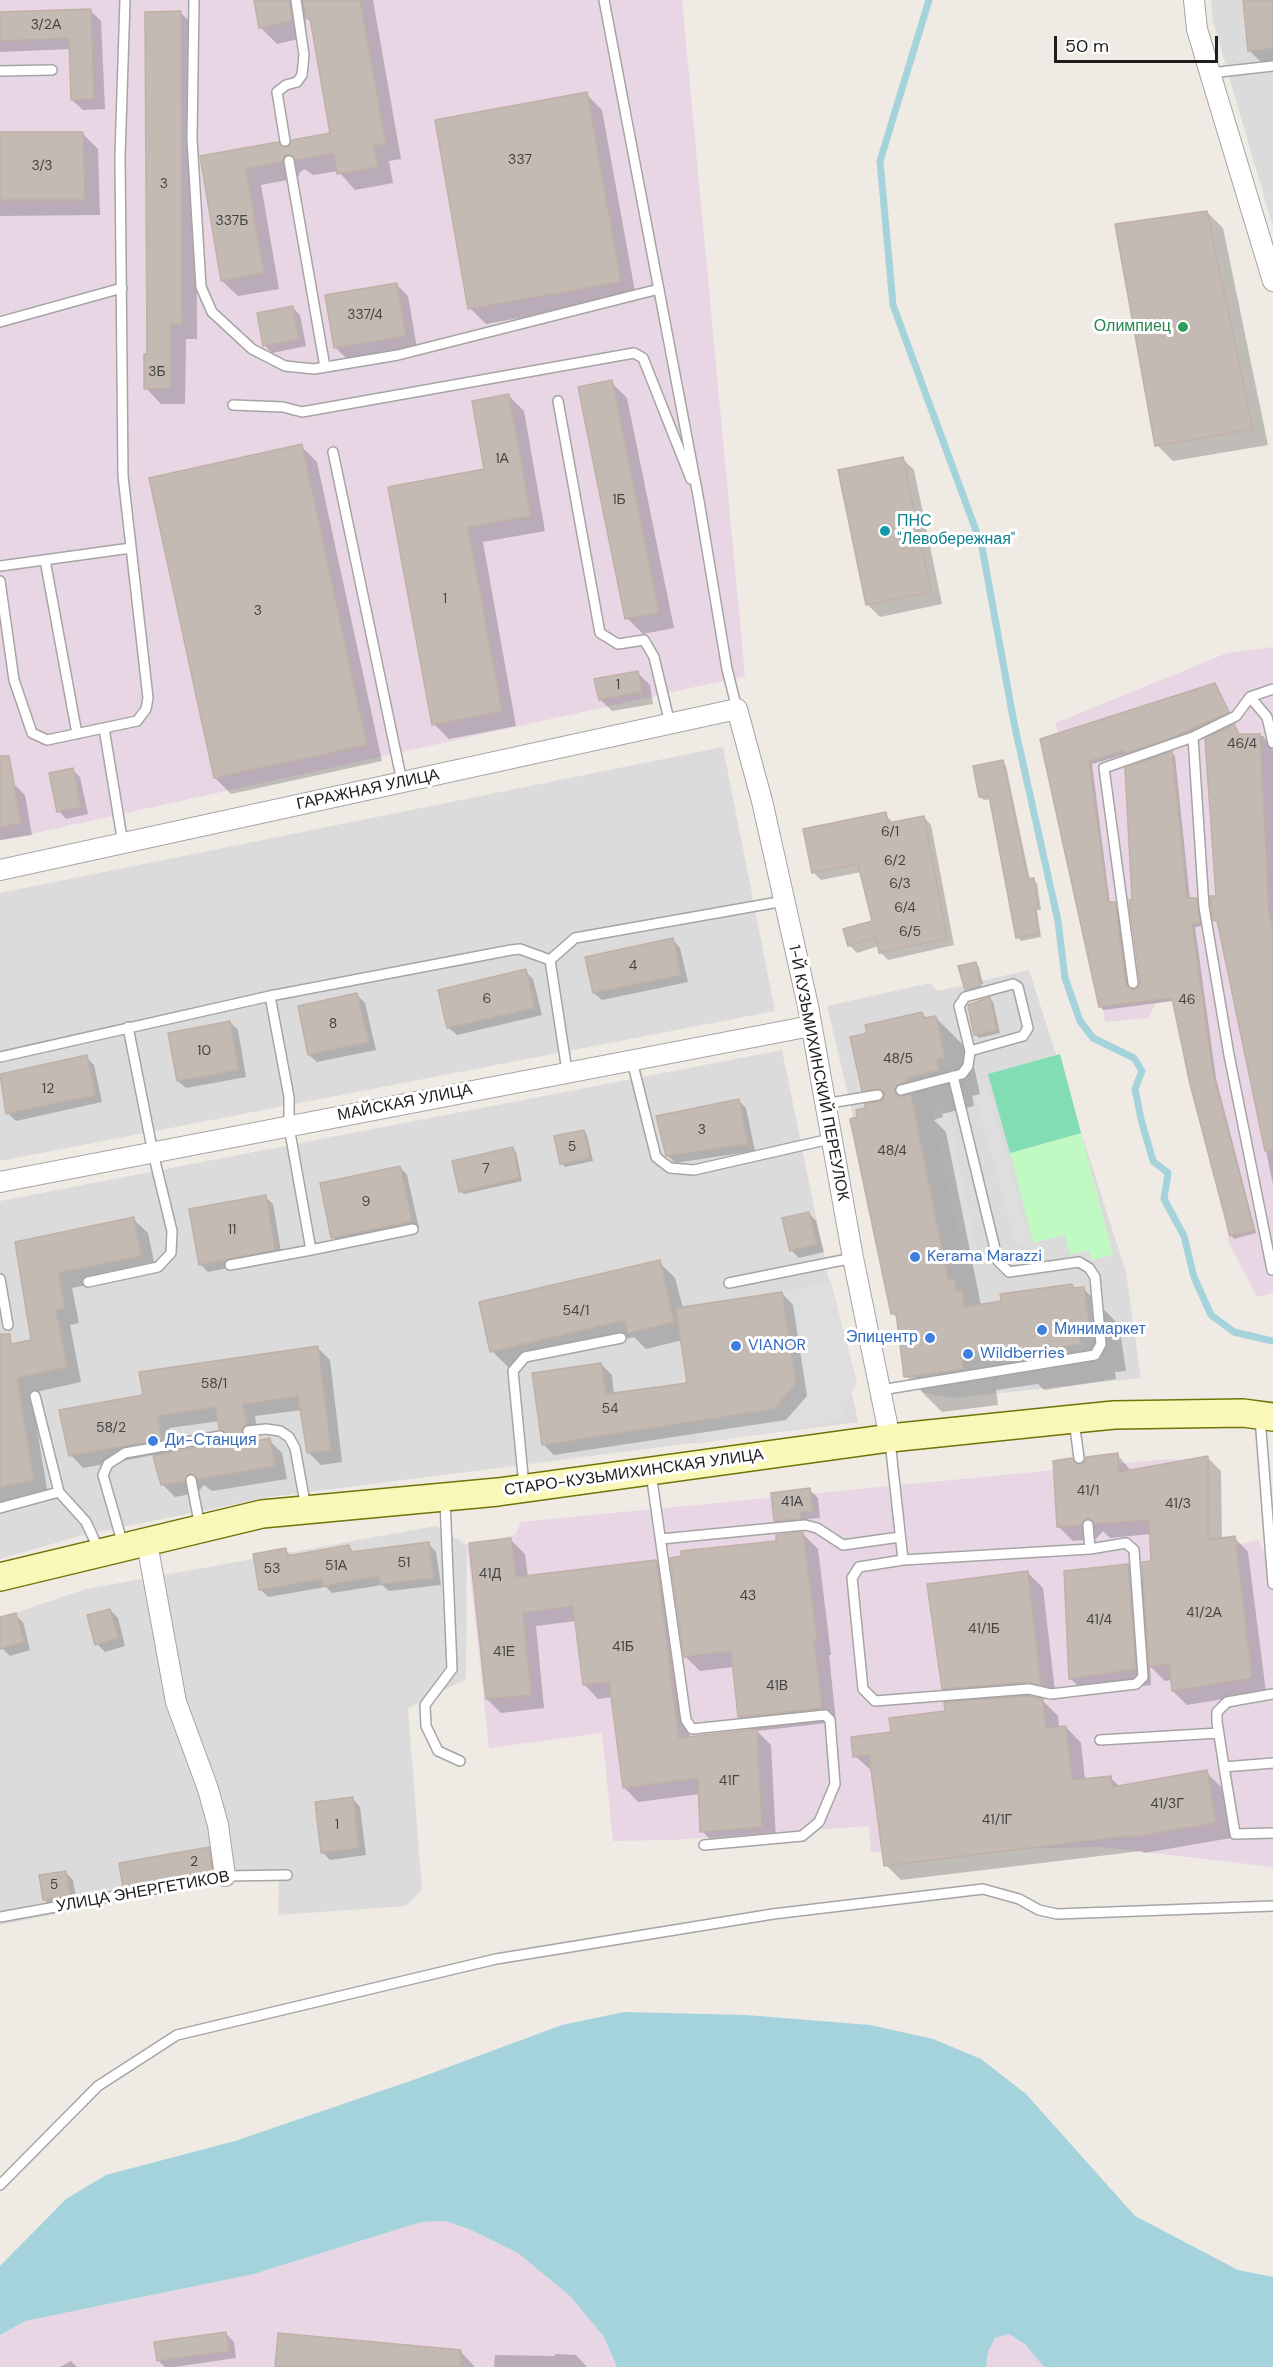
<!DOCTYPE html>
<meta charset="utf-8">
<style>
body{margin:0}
#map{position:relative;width:1273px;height:2367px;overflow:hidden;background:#efeae4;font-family:"DM Sans",sans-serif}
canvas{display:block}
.scale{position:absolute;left:1054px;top:36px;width:164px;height:27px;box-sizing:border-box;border:3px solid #1e1e1e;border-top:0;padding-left:8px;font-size:18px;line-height:21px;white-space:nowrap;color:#1e1e1e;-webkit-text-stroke:4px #fff;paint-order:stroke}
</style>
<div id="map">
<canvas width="1273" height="2367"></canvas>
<div class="scale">50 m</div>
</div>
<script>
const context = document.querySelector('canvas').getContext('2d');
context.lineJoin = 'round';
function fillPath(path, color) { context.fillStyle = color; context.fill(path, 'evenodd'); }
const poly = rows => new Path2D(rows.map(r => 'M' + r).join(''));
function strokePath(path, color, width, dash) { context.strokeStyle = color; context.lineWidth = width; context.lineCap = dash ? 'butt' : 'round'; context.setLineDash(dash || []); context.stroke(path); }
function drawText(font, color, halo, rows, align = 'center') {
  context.font = font + ' "DM Sans",sans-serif'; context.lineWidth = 6; context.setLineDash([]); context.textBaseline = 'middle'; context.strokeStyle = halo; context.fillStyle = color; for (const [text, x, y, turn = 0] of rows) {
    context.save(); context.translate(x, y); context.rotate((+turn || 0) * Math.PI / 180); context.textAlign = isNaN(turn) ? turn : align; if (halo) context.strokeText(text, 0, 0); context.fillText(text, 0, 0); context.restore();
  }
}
fillPath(poly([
 [1211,0,1273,0,1273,227,1213,22],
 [723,747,775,1011,0,1161,0,893],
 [1029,970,1126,1272,1141,1378,954,1398,924,1393,916,1383,827,1006,930,983,938,991],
 [782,1050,858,1422,270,1497,79,1536,0,1559,0,1201],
 [436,1526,467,1545,466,1679,408,1708,422,1890,406,1906,278,1915,279,1876,235,1879,0,1925,0,1618,86,1589]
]), '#dcdbdb');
fillPath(poly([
 [0,0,682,0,745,676,0,841],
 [1273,647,1273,1293,1257,1297,1229,1243,1211,1137,1184,998,1156,1003,1148,1018,1105,1022,1056,723,1227,653],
 [1168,1459,1207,1461,1209,1552,1258,1540,1266,1556,1273,1556,1273,1867,1102,1847,871,1852,869,1826,673,1840,613,1841,602,1733,489,1748,467,1545,515,1535,521,1522],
 [445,2221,469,2229,518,2253,571,2297,604,2337,617,2367,0,2367,0,2335,25,2321,254,2274,421,2222],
 [1009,2334,1025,2344,1044,2367,986,2367,988,2352,995,2338]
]), '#e8d6e5');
fillPath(poly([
 [1081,1133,1113,1255,1092,1260,1089,1250,1070,1255,1065,1235,1033,1243,1010,1153]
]), '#c1f9c2');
fillPath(poly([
 [1060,1054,1081,1133,1010,1153,988,1074]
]), '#82ddb5');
fillPath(poly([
 [986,1078,1030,1242,1016,1246,972,1082],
 [946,1103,980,1263,965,1267,931,1106],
 [831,1282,857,1383,838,1421,697,1444,693,1422,774,1409,796,1384,782,1292]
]), '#dedede');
fillPath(poly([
 [624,2012,746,2015,870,2025,933,2039,981,2059,1026,2094,1135,2216,1238,2270,1273,2277,1273,2367,1044,2367,1025,2344,1009,2334,995,2338,988,2352,986,2367,617,2367,604,2337,571,2297,518,2253,469,2229,445,2221,421,2222,254,2274,25,2321,0,2335,0,2266,66,2199,106,2175,235,2141,416,2079,562,2025]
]), '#a4d3dc');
fillPath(poly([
 [255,0,373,0,401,159,389,161,393,183,355,190,338,171,313,175,305,169,300,172,298,178,261,185,279,289,238,296,222,281,202,158,287,150,332,134,312,23,305,16,307,37,277,44,261,28],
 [1244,0,1273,0,1273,65,1265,66,1249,50],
 [90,10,101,21,105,109,83,110,72,100,71,49,0,52,0,14],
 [181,13,196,28,197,339,186,339,185,404,161,404,146,388],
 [586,94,602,110,636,297,486,324,470,308],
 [0,133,82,133,98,149,100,215,0,216],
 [1207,212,1223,228,1268,445,1173,461,1157,445],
 [396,284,408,296,417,348,347,359,335,347],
 [293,308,300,315,306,346,272,353,264,345],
 [611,382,627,398,674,628,643,634,627,618],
 [509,396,524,411,545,531,483,542,516,726,449,739,434,724,390,488,486,471],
 [301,446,317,462,382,761,231,794,215,778],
 [902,458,914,470,942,604,880,617,868,605],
 [638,673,650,685,653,704,612,711,600,699],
 [1215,684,1231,716,1175,741,1129,757,1126,754,1092,764,1110,904,1118,907,1131,989,1138,990,1141,982,1134,901,1172,753,1175,756,1190,900,1196,899,1200,903,1203,926,1195,927,1216,1078,1256,1233,1234,1239,1231,1235,1174,1001,1103,1010,1100,1006,1042,740],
 [1234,726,1240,736,1263,736,1273,750,1273,1185,1219,923,1215,920],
 [1003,762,1006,766,1030,880,1037,883,1041,910,1037,910,1041,937,1021,941,1018,937,991,799,984,800,980,797],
 [72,769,80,777,88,814,66,819,59,811],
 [13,783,25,795,32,835,0,840,0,786],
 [885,814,894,824,924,817,931,825,954,945,888,960,880,952,879,946,857,953,849,945,874,922,861,872,821,880,813,872],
 [673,940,680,948,688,982,602,1000,594,993],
 [976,963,979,967,983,984,966,988],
 [525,971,533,979,542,1015,457,1035,449,1028,440,991],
 [357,995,365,1003,376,1050,317,1062,309,1055],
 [989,999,993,1002,1000,1033,979,1038,976,1035,970,1006],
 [922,1014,928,1019,935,1017,971,1053,980,1094,972,1096,974,1106,942,1114,943,1117,934,1120,946,1132,981,1305,1072,1285,1076,1289,1083,1288,1119,1325,1126,1371,1115,1372,1116,1379,1044,1390,1038,1384,996,1390,998,1405,942,1412,906,1376,899,1320,893,1314,859,1119,876,1103,863,1090,868,1034],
 [230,1022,238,1030,246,1077,186,1088,178,1081],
 [86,1057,94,1065,102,1102,16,1121,8,1113,0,1075],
 [739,1101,746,1108,755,1151,675,1163,667,1155],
 [584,1131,587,1135,593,1161,565,1167,561,1163],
 [512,1149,516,1152,522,1181,464,1194,460,1191],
 [400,1167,407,1175,419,1228,341,1245,333,1237],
 [265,1197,273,1204,282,1257,208,1272,200,1264],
 [808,1213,816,1221,824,1252,799,1258,791,1250],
 [133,1219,148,1233,156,1271,72,1288,79,1323,70,1325,81,1382,31,1393,48,1495,0,1504,0,1347,32,1341,17,1243],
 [659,1262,675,1278,683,1308,782,1293,793,1305,807,1396,786,1420,554,1455,543,1444,601,1364,612,1375,614,1395,689,1384,683,1340,646,1349,634,1337,508,1367,492,1351],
 [317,1347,330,1360,342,1462,321,1465,308,1452,302,1410,255,1416,259,1437,251,1443,269,1440,282,1453,287,1479,212,1491,204,1485,197,1493,175,1497,162,1484,154,1455,83,1468,71,1455,145,1397],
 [220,1421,228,1435,223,1444,174,1453,169,1428],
 [1117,1454,1131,1471,1207,1457,1221,1471,1222,1540,1234,1537,1248,1552,1266,1692,1187,1705,1173,1691,1172,1680,1165,1681,1150,1666,1151,1685,1086,1694,1070,1678,1128,1565,1145,1582,1153,1563,1151,1534,1110,1538,1103,1531,1096,1539,1073,1541,1058,1526,1079,1466],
 [810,1490,818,1498,820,1518,808,1519,808,1526,783,1528,776,1521],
 [803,1534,818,1549,831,1655,829,1655,836,1722,757,1731,771,1745,776,1841,716,1845,702,1831,700,1794,638,1802,624,1787,613,1697,598,1699,584,1684,576,1621,536,1626,544,1708,501,1713,487,1699,511,1540,525,1554,528,1577,656,1561,670,1575,690,1738,753,1731,739,1717,734,1667,700,1671,685,1656,778,1542],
 [429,1544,436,1552,441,1585,389,1591,382,1585,332,1593,326,1587,268,1597,260,1589,285,1550,292,1557,349,1547,355,1553],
 [1027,1572,1043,1588,1056,1700,1040,1698,1058,1716,1059,1728,1066,1727,1081,1743,1085,1780,1110,1777,1120,1787,1206,1772,1222,1788,1231,1838,1144,1853,1141,1851,901,1880,886,1865,873,1772,855,1756,893,1734,947,1713,958,1703,943,1688],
 [110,1610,118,1618,125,1646,105,1652,97,1644],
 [15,1615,23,1622,30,1650,10,1656,2,1648,0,1640,0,1619],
 [353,1799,360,1807,366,1855,330,1860,322,1852],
 [208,1848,216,1856,219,1879,132,1895,124,1887],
 [65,1872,73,1880,77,1904,52,1907,44,1899],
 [226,2334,234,2342,236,2358,174,2367,165,2367,158,2360],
 [460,2351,475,2367,277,2367],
 [555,2354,576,2355,587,2367,494,2367,495,2355,555,2356],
 [71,2361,77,2367,60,2367]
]), '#0003');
strokePath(poly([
 [929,0,880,161,893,305,982,547,1014,723,1058,921,1065,978,1080,1021,1093,1038,1134,1058,1142,1071,1135,1089,1141,1119,1153,1161,1168,1173,1164,1199,1184,1236,1194,1277,1211,1315,1234,1332,1273,1341]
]), '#a4d3dc', 7);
const building = poly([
 [254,0,289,0,292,21,259,28,254,0],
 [303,0,360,0,386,144,374,146,378,167,337,174,334,153,296,160,288,154,284,156,282,162,246,169,264,273,221,281,200,156,278,142,287,147,292,140,330,133,310,18,306,19,303,0],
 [1243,0,1273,0,1273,48,1248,51,1243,0],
 [91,9,94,99,71,100,69,38,0,41,0,12,91,9],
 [181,11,182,324,171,324,170,389,144,389,144,354,147,354,145,12,181,11],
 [587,92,621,282,468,309,435,120,587,92],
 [0,132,83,132,85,200,0,200,0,132],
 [1207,211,1253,429,1155,446,1115,224,1207,211],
 [397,283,406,336,334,348,325,295,397,283],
 [293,306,299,339,263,346,257,313,293,306],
 [612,380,659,612,625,619,578,387,612,380],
 [509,394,531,516,468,527,502,711,432,725,388,487,484,469,472,401,509,394],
 [302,444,367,745,214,778,149,478,302,444],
 [903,457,931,592,866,605,838,470,903,457],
 [638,671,642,692,599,700,594,679,638,671],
 [1215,683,1229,712,1171,738,1124,754,1124,750,1089,761,1108,902,1115,902,1126,984,1133,990,1138,988,1140,982,1129,900,1132,900,1125,768,1172,751,1187,898,1197,898,1200,923,1192,924,1213,1073,1254,1230,1230,1236,1190,1084,1172,998,1099,1007,1040,739,1215,683],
 [1234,724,1239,734,1260,734,1269,913,1273,933,1273,1150,1265,1151,1217,920,1213,921,1211,906,1210,896,1216,896,1205,739,1234,724],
 [0,756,9,756,21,823,0,827,0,756],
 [1003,760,1028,879,1034,878,1038,907,1035,907,1039,934,1016,938,989,796,979,797,973,766,1003,760],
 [73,768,81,807,57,812,49,773,73,768],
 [886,812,888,823,924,816,947,938,879,953,876,937,848,946,843,929,872,921,858,864,812,873,803,829,886,812],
 [673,938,681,975,593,993,585,957,673,938],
 [976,962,981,986,965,990,958,966,976,962],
 [526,969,535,1008,447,1028,438,990,526,969],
 [357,993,369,1042,308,1055,298,1006,357,993],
 [990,997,997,1030,974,1035,968,1005,990,997],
 [922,1012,924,1018,936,1016,945,1058,937,1060,939,1070,907,1078,908,1081,897,1085,894,1091,900,1097,911,1094,948,1280,954,1279,956,1291,962,1290,964,1307,1001,1301,1000,1294,1072,1284,1073,1288,1084,1287,1091,1335,1080,1337,1081,1344,1006,1355,1005,1349,961,1354,963,1369,904,1377,896,1313,891,1314,850,1119,857,1117,856,1110,865,1108,865,1104,882,1101,885,1094,880,1089,862,1091,850,1037,867,1033,865,1025,922,1012],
 [230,1021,239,1070,177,1081,168,1033,230,1021],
 [87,1055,95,1095,6,1114,0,1074,87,1055],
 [739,1099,748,1144,666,1156,656,1116,739,1099],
 [584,1130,590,1158,560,1164,554,1136,584,1130],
 [513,1147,519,1178,459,1192,452,1161,513,1147],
 [400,1166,412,1221,331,1238,320,1183,400,1166],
 [266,1195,275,1250,199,1265,189,1209,266,1195],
 [809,1212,817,1244,790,1251,782,1218,809,1212],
 [134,1217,141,1256,58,1273,65,1309,56,1310,67,1367,17,1378,34,1480,0,1487,0,1334,10,1334,11,1344,31,1340,15,1242,134,1217],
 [660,1260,674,1322,628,1333,625,1320,490,1352,479,1302,660,1260],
 [782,1292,796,1384,774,1409,542,1445,532,1373,601,1363,606,1394,687,1383,676,1308,782,1292],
 [318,1346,331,1450,307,1453,298,1396,243,1404,247,1424,242,1428,242,1434,249,1438,250,1442,270,1438,275,1466,198,1479,190,1473,184,1481,161,1485,153,1456,225,1441,226,1434,219,1429,216,1407,158,1416,162,1439,69,1456,59,1410,143,1395,139,1372,318,1346],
 [1118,1453,1119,1472,1208,1456,1208,1540,1235,1536,1252,1678,1172,1691,1169,1664,1149,1667,1142,1562,1151,1561,1149,1520,1095,1524,1088,1518,1081,1525,1057,1527,1053,1461,1072,1458,1079,1465,1084,1463,1086,1457,1118,1453],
 [810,1488,813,1511,801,1512,801,1519,774,1521,771,1493,810,1488],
 [803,1532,817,1640,814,1641,822,1708,738,1717,731,1651,684,1657,670,1558,681,1556,681,1551,776,1541,776,1535,803,1532],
 [511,1538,516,1577,656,1560,679,1738,757,1729,762,1827,700,1832,698,1778,623,1788,609,1682,583,1685,573,1606,523,1613,531,1695,486,1699,469,1543,511,1538],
 [429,1542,434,1578,380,1584,379,1576,323,1586,322,1579,259,1590,253,1554,286,1548,287,1556,349,1545,351,1552,429,1542],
 [1128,1564,1136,1669,1069,1679,1064,1571,1128,1564],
 [1028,1571,1041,1685,1028,1682,942,1689,927,1584,1028,1571],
 [110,1609,118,1638,95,1645,87,1615,110,1609],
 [16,1613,24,1642,0,1649,0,1617,16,1613],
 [1029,1696,1043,1699,1046,1728,1066,1726,1072,1780,1111,1776,1112,1787,1207,1770,1216,1823,1127,1838,1126,1836,884,1866,869,1755,853,1757,851,1737,891,1732,889,1718,945,1711,944,1702,1029,1696],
 [353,1797,359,1848,321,1853,315,1802,353,1797],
 [209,1847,212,1871,123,1888,119,1863,209,1847],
 [66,1871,70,1896,43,1900,39,1875,66,1871],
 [226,2332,229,2351,157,2361,154,2342,226,2332],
 [278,2333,461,2350,460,2367,275,2367,278,2333]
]);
fillPath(building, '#c3bab3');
strokePath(building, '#c0b0a6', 1.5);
const lane = poly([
 [194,0,192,139,201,287,212,312,252,349,285,366,314,369,398,355,659,289],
 [604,0,699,501,727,669,737,709],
 [0,71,52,70],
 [1210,73,1273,66],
 [285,141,277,92,286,85,297,82,302,75,304,55,296,0],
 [289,161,325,367],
 [0,322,122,288],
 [558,401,600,633,618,644,644,640,654,657,670,724],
 [233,405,283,407,302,412,634,353,643,358,691,479],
 [333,452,402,782],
 [45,560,77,734],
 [0,566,131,548],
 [0,581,14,680,32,733,47,740,137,721,146,709,148,698,123,476,120,156,125,0],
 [1273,689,1250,697,1267,717,1273,743],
 [1250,697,1236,716,1193,737,1204,907,1229,1055,1272,1270],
 [104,728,123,844],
 [550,960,567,1071],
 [1133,983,1104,768,1193,737],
 [0,1057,270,996,511,950,520,949,550,960,575,938,784,901],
 [632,1061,656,1157,670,1168,694,1170,830,1139],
 [901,1090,962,1074,968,1066,970,1051,959,1006,965,997,1013,984,1018,987,1028,1028,1023,1036,970,1051],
 [824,1104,878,1095],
 [311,1250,413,1229],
 [230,1265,311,1250,289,1127,289,1097,270,996],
 [0,1279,8,1325],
 [88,1282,158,1267,171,1253,172,1231,153,1153,128,1027],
 [729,1283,853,1258],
 [881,1390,1095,1355,1101,1344,1095,1277,1089,1268,1079,1262,1009,1272,998,1261,953,1076],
 [35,1396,59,1492],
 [1260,1418,1273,1584],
 [1074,1421,1079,1458],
 [248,1431,266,1429,280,1431,289,1437,295,1448,306,1508],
 [890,1441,903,1560,1090,1549],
 [651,1473,686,1720,692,1729,825,1715,830,1720,835,1784,819,1822,802,1836,704,1845],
 [191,1480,200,1527],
 [524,1486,513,1371,525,1357,621,1338],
 [445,1500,452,1669,425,1705,426,1726,438,1751,460,1761],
 [0,1508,59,1492,86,1522,99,1550],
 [661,1539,805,1525,817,1528,843,1545,900,1537],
 [123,1545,103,1475,108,1464,125,1453,220,1436],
 [903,1560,859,1567,852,1578,863,1689,875,1701,1029,1689,1051,1694,1136,1684,1143,1677,1134,1550,1126,1543,1090,1549,1088,1525],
 [1273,1694,1227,1702,1217,1712,1217,1722,1224,1767,1273,1763],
 [1100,1740,1219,1733],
 [1224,1767,1235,1834,1273,1833],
 [0,1917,225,1876,287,1875],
 [0,2185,98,2086,177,2035,496,1959,773,1914,983,1889,1019,1899,1039,1910,1057,1914,1273,1906]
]);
const street = poly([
 [1194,0,1197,29,1210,73,1273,281],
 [0,870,737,709,762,801,808,1006,853,1258,890,1438],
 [0,1182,811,1026],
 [147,1543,176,1702,208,1789,218,1825,225,1876]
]);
const secondary = poly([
 [0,1577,262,1514,498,1492,890,1438,1074,1419,1114,1415,1243,1413,1273,1417]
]);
strokePath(lane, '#a5a5a5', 12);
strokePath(street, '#a5a5a5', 22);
strokePath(secondary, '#6e7406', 30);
strokePath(lane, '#fff', 9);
strokePath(street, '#fff', 20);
strokePath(secondary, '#f9f8b8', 27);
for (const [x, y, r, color] of [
 [1183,327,6,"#2e9e5b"],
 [885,531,6,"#0f9aa8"],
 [915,1257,6,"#3f7fe0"],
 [1042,1330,6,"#3f7fe0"],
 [930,1338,6,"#3f7fe0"],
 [736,1346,6,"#3f7fe0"],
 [968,1354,6,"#3f7fe0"],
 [153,1441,6,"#3f7fe0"]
]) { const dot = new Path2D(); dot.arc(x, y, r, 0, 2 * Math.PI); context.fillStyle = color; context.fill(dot); strokePath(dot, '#fff', 2); }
drawText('14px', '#474543', null, [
 ["3/2А",46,25],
 ["337",520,160],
 ["3/3",42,166],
 ["3",164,184],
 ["337Б",232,221],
 ["337/4",365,315],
 ["3Б",157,372],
 ["1А",502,459],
 ["1Б",619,500],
 ["1",445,599],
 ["3",258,611],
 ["1",618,685],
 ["46/4",1242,744],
 ["6/1",890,832],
 ["6/2",895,861],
 ["6/3",900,884],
 ["6/4",905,908],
 ["6/5",910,932],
 ["4",633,966],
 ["6",487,999],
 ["46",1187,1000],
 ["8",333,1024],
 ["10",204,1051],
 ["48/5",898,1059],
 ["12",48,1089],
 ["3",702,1130],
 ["5",572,1147],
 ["48/4",892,1151],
 ["7",486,1169],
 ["9",366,1202],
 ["11",232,1230],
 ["54/1",576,1311],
 ["58/1",214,1384],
 ["54",610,1409],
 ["58/2",111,1428],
 ["41/1",1088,1491],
 ["41А",792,1502],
 ["41/3",1178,1504],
 ["51",404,1563],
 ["51А",336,1566],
 ["53",272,1569],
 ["41Д",490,1574],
 ["43",748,1596],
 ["41/2А",1204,1613],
 ["41/4",1099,1620],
 ["41/1Б",984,1629],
 ["41Б",623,1647],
 ["41Е",504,1652],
 ["41В",777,1686],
 ["41Г",729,1781],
 ["41/3Г",1167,1804],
 ["41/1Г",997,1820],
 ["1",337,1825],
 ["2",194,1862],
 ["5",54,1885]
]);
drawText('16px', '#27864d', '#fff', [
 ["Олимпиец",1171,327]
], 'right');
drawText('16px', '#0d838f', '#fff', [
 ["ПНС",897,522],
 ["\"Левобережная\"",897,540]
], 'left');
drawText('16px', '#1e1e1e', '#fff', [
 ["ГАРАЖНАЯ УЛИЦА",368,790,-12],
 ["1-Й КУЗЬМИХИНСКИЙ ПЕРЕУЛОК",818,1073,79],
 ["МАЙСКАЯ УЛИЦА",405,1103,-11],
 ["СТАРО-КУЗЬМИХИНСКАЯ УЛИЦА",634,1473,-8],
 ["УЛИЦА ЭНЕРГЕТИКОВ",143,1892,-10]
]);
drawText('16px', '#366cbe', '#fff', [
 ["Kerama Marazzi",927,1257],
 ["Минимаркет",1054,1330],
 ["Эпицентр",918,1338,"right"],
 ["VIANOR",748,1346],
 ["Wildberries",980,1354],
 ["Ди-Станция",165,1441]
], 'left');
</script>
